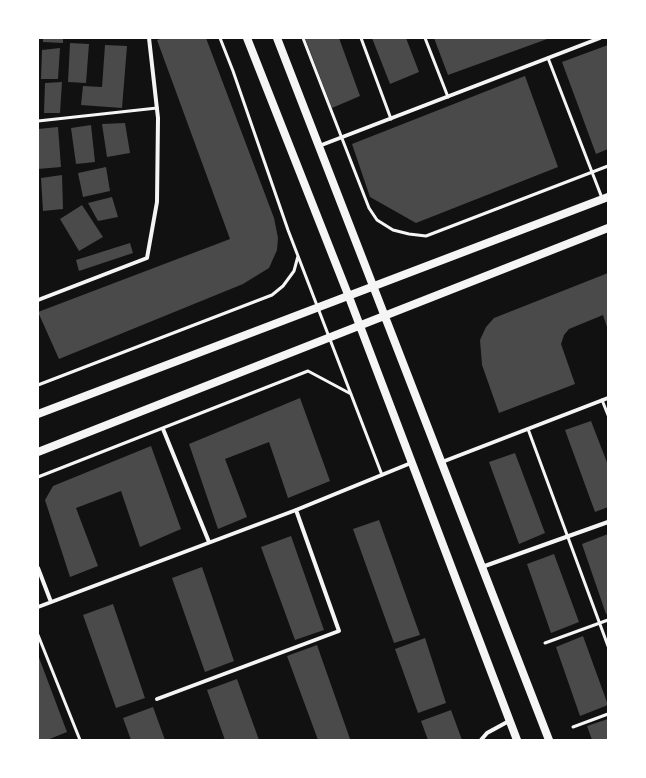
<!DOCTYPE html>
<style>
body{margin:0}
#map{position:relative;width:646px;height:778px;overflow:hidden;background:#111;font-family:Helvetica,sans-serif}
canvas{display:block}
.frame{position:absolute;inset:0;border:39px solid #fff;pointer-events:none}
</style>
<div id="map">
<canvas width="646" height="778"></canvas>
<div class="frame"></div>
</div>
<script>
const context = document.querySelector('canvas').getContext('2d');
context.lineJoin = 'round';
function fillPath(path, color) { context.fillStyle = color; context.fill(path, 'evenodd'); }
const poly = rows => new Path2D(rows.map(r => 'M' + r).join(''));
function strokePath(path, color, width, dash) { context.strokeStyle = color; context.lineWidth = width; context.lineCap = dash ? 'butt' : 'round'; context.setLineDash(dash || []); context.stroke(path); }
fillPath(poly([
 [43,38,63,38,63,43,43,42],
 [163,38,206,38,274,218,278,238,277,250,269,268,243,284,59,359,38,312,230,239,157,40],
 [305,38,339,38,360,96,332,108],
 [372,38,406,38,419,72,390,84],
 [434,38,550,38,448,75],
 [70,43,89,44,86,83,68,82],
 [105,45,127,46,122,108,81,105,83,86,102,87],
 [608,45,608,149,596,154,562,62],
 [60,48,58,79,41,79,42,50],
 [525,76,558,167,416,223,370,197,352,144],
 [62,82,60,113,44,113,45,83],
 [125,123,130,153,107,157,102,124],
 [91,125,95,162,76,164,71,128],
 [58,127,61,167,38,169,38,129],
 [106,167,110,191,83,197,78,173],
 [62,175,63,209,43,211,41,178],
 [112,197,118,217,98,221,88,203],
 [82,205,103,237,79,251,60,219],
 [130,243,133,253,79,271,76,260],
 [608,273,608,330,603,315,569,329,564,335,561,344,575,384,499,413,482,365,480,340,486,327,494,318],
 [300,398,330,481,288,498,269,442,225,459,247,517,218,529,189,444],
 [591,421,608,465,608,507,595,512,565,430],
 [151,446,181,529,140,547,121,491,76,508,98,566,70,577,45,500,53,486],
 [515,453,545,533,519,544,489,462],
 [379,520,420,635,394,643,353,529],
 [608,534,608,613,606,614,582,544],
 [291,536,324,630,295,640,261,547],
 [554,554,579,622,551,633,527,564],
 [202,567,234,661,205,672,172,578],
 [113,604,145,698,116,708,83,615],
 [583,636,608,705,580,716,556,647],
 [425,638,446,703,418,713,395,649],
 [317,645,350,739,347,740,318,740,287,656],
 [38,655,67,732,47,740,38,740],
 [237,679,259,740,225,740,207,690],
 [153,707,165,740,131,740,123,718],
 [451,710,462,740,428,740,421,721],
 [608,719,608,740,592,740,587,726]
]), '#4a4a4a');
strokePath(poly([
 [220,38,233,71,288,230,382,475],
 [303,38,369,208,377,220,393,230,409,234,426,236,608,166],
 [361,38,391,119],
 [425,38,448,97],
 [548,58,602,198],
 [38,121,157,108],
 [38,385,272,295,283,286,294,271,298,256],
 [602,400,608,415],
 [528,429,608,646],
 [38,477,308,371,351,394],
 [38,635,80,740],
 [545,643,608,620],
 [573,727,608,714]
]), '#f5f5f5', 3);
strokePath(poly([
 [319,146,600,38],
 [38,300,147,258,157,202,158,118,149,38],
 [163,429,209,542],
 [442,462,608,398],
 [482,567,608,522],
 [38,568,51,602],
 [38,607,296,510,411,463],
 [157,699,339,631,296,510],
 [481,740,487,733,509,721]
]), '#f5f5f5', 4);
strokePath(poly([
 [247,38,349,297,517,740],
 [277,38,549,740],
 [38,414,608,197],
 [38,452,608,228]
]), '#f5f5f5', 8);
</script>
